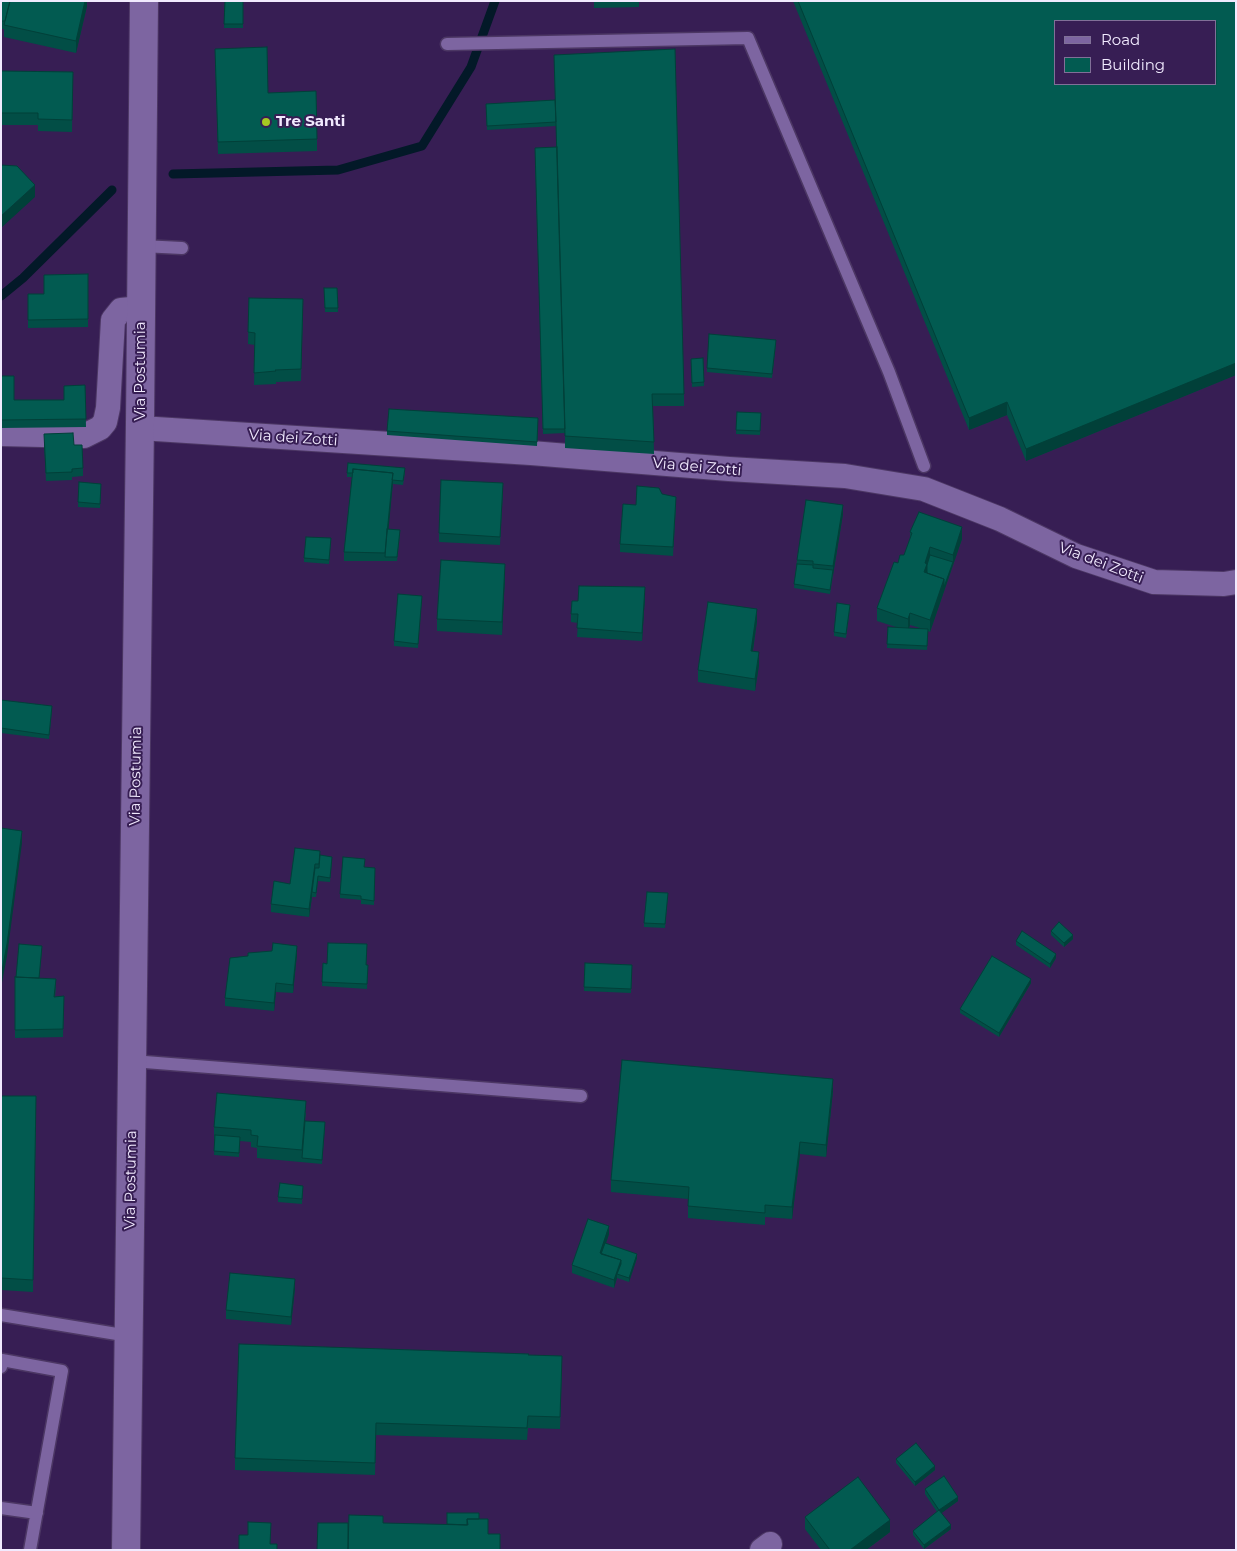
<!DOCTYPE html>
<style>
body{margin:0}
#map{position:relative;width:1237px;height:1551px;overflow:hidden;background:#371e54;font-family:Montserrat,sans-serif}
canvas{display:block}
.frame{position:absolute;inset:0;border:2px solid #f1eafe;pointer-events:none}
.legend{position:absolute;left:1054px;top:20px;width:162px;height:65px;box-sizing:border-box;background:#371e54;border:1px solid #817098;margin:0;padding:6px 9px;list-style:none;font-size:15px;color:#f1eafe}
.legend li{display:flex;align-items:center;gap:10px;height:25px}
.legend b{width:25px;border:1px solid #817098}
</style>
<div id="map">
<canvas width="1237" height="1551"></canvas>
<div class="frame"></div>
<ul class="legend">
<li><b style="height:6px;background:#7d65a1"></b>Road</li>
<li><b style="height:14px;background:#025b51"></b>Building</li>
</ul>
</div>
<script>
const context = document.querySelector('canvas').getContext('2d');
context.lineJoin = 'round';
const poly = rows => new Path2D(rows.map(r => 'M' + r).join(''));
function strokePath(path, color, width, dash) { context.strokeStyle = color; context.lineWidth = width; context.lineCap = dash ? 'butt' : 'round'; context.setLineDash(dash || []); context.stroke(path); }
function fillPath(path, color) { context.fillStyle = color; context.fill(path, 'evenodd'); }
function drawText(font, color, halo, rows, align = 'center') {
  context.font = font + ' Montserrat,sans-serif'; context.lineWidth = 4; context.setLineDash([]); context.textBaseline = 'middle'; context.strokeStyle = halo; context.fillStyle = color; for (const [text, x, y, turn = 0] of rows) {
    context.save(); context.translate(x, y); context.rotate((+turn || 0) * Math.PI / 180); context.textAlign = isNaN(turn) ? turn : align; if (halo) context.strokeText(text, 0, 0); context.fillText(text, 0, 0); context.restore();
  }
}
strokePath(poly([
 [173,174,338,170,422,146,471,67,495,1],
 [1,296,23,278,112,190]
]), '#031928', 9);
const service = poly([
 [447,44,748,38,889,372,924,466],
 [142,246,182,248],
 [132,1061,581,1096],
 [1,1315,129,1336],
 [1,1367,2,1360,62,1371,30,1550],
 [1,1508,37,1513]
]);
const minor = poly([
 [140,428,531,453,729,469,845,476,924,489,1000,519,1076,556,1154,582,1224,584,1236,582],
 [1,434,84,436,100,428,105,422,108,408,113,320,121,310,141,308],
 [762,1550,770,1544]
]);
const tertiary = poly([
 [126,1550,140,422,144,1]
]);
strokePath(service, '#4c3764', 15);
strokePath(minor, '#4c3764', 26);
strokePath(tertiary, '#4c3764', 30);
strokePath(service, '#7d65a1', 12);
strokePath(minor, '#7d65a1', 24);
strokePath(tertiary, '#7d65a1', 28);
fillPath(poly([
 [1,1,87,1,87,6,76,53,4,37,4,29,1,29],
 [225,1,243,1,243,28,224,28],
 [594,1,639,1,639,7,594,8],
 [793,1,1236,1,1236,375,1026,461,1007,415,969,430],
 [215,49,268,93,317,139,317,151,218,154],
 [1,71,73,72,72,132,38,131,38,125,1,125],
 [555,100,684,394,684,406,653,406,654,454,565,448,565,433,543,434,535,148,557,147,556,126,487,130,486,104],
 [88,274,88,327,28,328,28,294,44,294],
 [324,288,337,288,338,312,325,312],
 [249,298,303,311,301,381,276,382,276,384,254,385,255,345,248,344],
 [776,344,772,378,707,372,707,368],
 [703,358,704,386,692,387,691,359],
 [1,376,14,400,64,400,85,385,86,427,1,428],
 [737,412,761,413,760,435,736,434],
 [538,418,537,446,387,435,387,431],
 [44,442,74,445,83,468,83,476,72,477,72,480,46,481],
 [347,473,405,473,403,485,393,484,388,529,400,534,397,561,344,561,344,552,352,477,347,477],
 [79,482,101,484,100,508,78,507],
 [503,491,500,545,439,542,439,533],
 [662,494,676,505,673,556,620,552,620,544,636,505],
 [843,514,830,594,794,588,797,560],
 [910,532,962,539,930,632,928,631,927,650,887,648,888,627,896,627,877,621,877,608,898,563,904,555,910,540],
 [910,625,920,628,909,628],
 [331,538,329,564,304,562,304,558],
 [505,576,502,635,437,631,437,619],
 [422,596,418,648,394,646,394,641],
 [645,596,642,641,577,637,578,623,571,622,571,614,578,601],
 [850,609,846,638,834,636,834,632],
 [757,621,753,651,759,665,755,691,698,682,698,670],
 [1,700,52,710,49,739,1,733],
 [320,855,332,861,330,882,318,881,316,897,312,897,309,917,271,912,271,904,290,884],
 [364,867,375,868,374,905,361,904,361,900,340,898,340,894],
 [668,893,665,928,644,927,644,923],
 [1051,931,1073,939,1064,947,1051,935],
 [1016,941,1056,958,1050,968,1016,945],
 [42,950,39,978,56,987,55,997,64,996,63,1037,15,1038,15,977],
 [272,951,297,954,293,993,276,992,274,1011,225,1006,225,998,248,956],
 [323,963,368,965,367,989,322,986],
 [585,963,632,965,631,993,584,991],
 [1031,983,999,1037,960,1013,960,1009],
 [833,1091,826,1157,800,1154,792,1219,765,1217,765,1225,688,1218,688,1199,611,1192,611,1180],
 [1,1096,36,1096,33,1292,1,1290],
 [306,1113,305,1121,325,1127,322,1164,257,1158,257,1148,251,1147,251,1142,240,1141,239,1157,214,1155,215,1139,214,1139,214,1127],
 [303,1186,302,1204,278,1202,278,1197],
 [609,1234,606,1243,637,1258,629,1282,617,1278,614,1288,572,1273,572,1265],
 [295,1288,291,1325,226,1319,226,1310],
 [529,1355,562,1368,560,1429,528,1428,527,1440,376,1435,375,1475,235,1470,235,1458],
 [896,1459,935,1470,915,1486,896,1463],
 [925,1489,958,1501,941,1513,951,1529,924,1549,913,1535,913,1531,937,1512,925,1494],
 [805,1517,890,1532,866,1550,821,1550,805,1529]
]), '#024e46');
fillPath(poly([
 [85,1,87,1,87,6,76,53,76,41],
 [35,185,35,197,1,228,1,216],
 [1236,363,1236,375,1026,461,1026,449],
 [1007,402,1007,415,969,430,969,418],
 [393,473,393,481,386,557,385,553],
 [843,505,843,514,833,575,833,566],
 [962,527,962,539,930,632,930,620,944,579,953,563,953,555],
 [930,547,930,559,927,576,924,580,925,563],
 [505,564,505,576,502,635,502,622],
 [645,587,645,596,642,641,642,633],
 [757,609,757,621,751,663,751,651],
 [910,613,910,625,908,631,908,619],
 [759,652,759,665,755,691,755,679],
 [22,831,22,843,7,956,1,988,1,976],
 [315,864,315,872,312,892,312,897,309,917,309,909],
 [1073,935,1073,939,1064,947,1064,943],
 [297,946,297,954,293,993,293,985],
 [1056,954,1056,958,1050,968,1050,964],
 [1031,979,1031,983,999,1037,999,1033],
 [276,983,276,992,274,1011,274,1003],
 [833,1079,833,1091,826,1157,826,1145],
 [800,1142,800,1154,792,1219,792,1207],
 [609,1226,609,1234,601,1258,600,1253],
 [637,1254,637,1258,629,1282,629,1278],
 [621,1260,621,1269,617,1274,617,1278,614,1288,614,1280],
 [295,1279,295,1288,291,1325,291,1317],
 [935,1466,935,1470,915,1486,915,1482],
 [958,1497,958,1501,939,1515,939,1510],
 [890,1520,890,1532,866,1550,850,1550],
 [951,1525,951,1529,924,1549,924,1545]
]), '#014039');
const building = poly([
 [1,1,10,1,5,21,1,21,1,1],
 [10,1,85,1,76,41,4,25,10,1],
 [225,1,243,1,243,24,224,24,225,1],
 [798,1,1236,1,1236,363,1026,449,1007,402,969,418,798,1],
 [1056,21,1216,21,1216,84,1056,84,1056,21],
 [267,47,268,93,316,91,317,139,218,142,215,49,267,47],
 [675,49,684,394,652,394,654,442,565,436,554,55,675,49],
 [1,71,73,72,72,120,38,119,38,113,1,113,1,71],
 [555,100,556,122,487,126,486,104,555,100],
 [557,147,565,429,543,429,535,148,557,147],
 [1,165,17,166,35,185,1,216,1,165],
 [88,274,88,319,28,320,28,294,44,294,44,275,88,274],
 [324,288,337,288,338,308,325,308,324,288],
 [249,298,303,299,301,369,275,370,276,371,254,373,255,333,248,332,249,298],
 [709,334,776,340,772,374,707,368,709,334],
 [703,358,704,382,692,383,691,359,703,358],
 [1,376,14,376,14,400,64,400,64,386,85,385,86,419,1,420,1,376],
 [389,409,538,418,537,442,387,431,389,409],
 [737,412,761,413,760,431,736,430,737,412],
 [73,433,74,445,82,445,83,468,72,469,72,472,46,473,44,434,73,433],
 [348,463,405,468,403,481,392,480,393,473,353,469,353,473,347,473,348,463],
 [353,469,393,473,385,553,344,552,353,469],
 [441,480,503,483,500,537,439,533,441,480],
 [79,482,101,484,100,504,78,502,79,482],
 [637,486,659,488,662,494,676,497,673,547,620,544,623,504,636,505,637,486],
 [806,500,843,505,833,566,813,564,813,561,797,560,806,500],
 [919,512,962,527,953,555,930,547,925,563,927,564,924,572,944,579,930,620,910,613,908,619,877,608,894,562,898,563,900,555,904,555,912,533,910,532,919,512],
 [387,529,400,530,397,557,385,557,387,529],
 [306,537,331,538,329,560,304,558,306,537],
 [930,555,953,562,944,587,944,579,927,573,927,565,930,555],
 [441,560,505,564,502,622,437,619,441,560],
 [797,564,813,565,813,568,833,570,830,590,794,584,797,564],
 [579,586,645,587,642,633,577,628,578,614,571,614,572,601,578,601,579,586],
 [398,594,422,596,418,644,394,641,398,594],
 [708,602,757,609,751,651,759,652,755,679,698,670,708,602],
 [837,603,850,605,846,634,834,632,837,603],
 [888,627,928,629,927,646,887,644,888,627],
 [1,700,52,706,49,735,1,728,1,700],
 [1,828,22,831,7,944,1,976,1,828],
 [295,848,320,851,319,864,315,864,309,909,271,904,274,881,290,884,295,848],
 [320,855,332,857,330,878,318,876,316,893,312,892,315,868,319,868,320,855],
 [343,857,365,859,364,867,375,868,374,901,361,899,361,896,340,894,343,857],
 [647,892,668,893,665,924,644,923,647,892],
 [1059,922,1073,935,1064,943,1051,931,1059,922],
 [1022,931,1056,954,1050,964,1016,941,1022,931],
 [273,943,297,946,293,985,276,983,274,1003,225,998,230,958,248,956,248,953,272,951,273,943],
 [328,943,367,944,366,965,368,965,367,984,322,982,323,963,327,964,328,943],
 [19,944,42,946,39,978,16,977,19,944],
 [992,956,1031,979,999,1033,960,1009,992,956],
 [585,963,632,965,631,989,584,987,585,963],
 [15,977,56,979,54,997,64,996,63,1029,15,1030,15,977],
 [622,1060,833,1079,826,1145,800,1142,792,1207,765,1205,765,1213,688,1206,689,1187,611,1180,622,1060],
 [217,1093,306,1101,302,1150,257,1146,258,1136,251,1135,251,1130,214,1127,217,1093],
 [1,1096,36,1096,33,1280,1,1278,1,1096],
 [305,1121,325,1122,322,1160,302,1158,305,1121],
 [215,1135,240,1137,239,1153,214,1151,215,1135],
 [280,1183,303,1186,302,1199,278,1197,280,1183],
 [588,1219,609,1226,600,1253,621,1260,614,1280,572,1265,588,1219],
 [605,1243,637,1254,629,1278,617,1274,621,1264,621,1260,601,1254,605,1243],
 [230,1273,295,1279,291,1317,226,1310,230,1273],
 [239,1344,529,1354,528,1355,562,1356,560,1417,528,1416,527,1428,376,1423,375,1463,235,1458,239,1344],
 [916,1443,935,1466,915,1482,896,1459,916,1443],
 [944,1476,958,1497,939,1510,951,1525,924,1545,913,1531,939,1510,925,1489,944,1476],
 [858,1477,890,1520,850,1550,830,1550,805,1517,858,1477],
 [447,1513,479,1513,479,1519,467,1519,467,1525,447,1524,447,1513],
 [349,1515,383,1516,383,1523,468,1525,467,1519,488,1519,488,1534,500,1534,500,1550,348,1550,349,1515],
 [248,1522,271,1523,270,1544,277,1544,277,1550,239,1550,239,1535,248,1535,248,1522],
 [318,1523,348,1523,348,1550,317,1550,318,1523]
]);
fillPath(building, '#025b51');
strokePath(building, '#014039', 1);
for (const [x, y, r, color] of [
 [266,122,5,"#a5c822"]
]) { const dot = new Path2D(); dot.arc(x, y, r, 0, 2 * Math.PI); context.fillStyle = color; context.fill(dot); strokePath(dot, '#371e54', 2); }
drawText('bold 15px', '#f1eafe', '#371e54', [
 ["Tre Santi",276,122]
], 'left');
drawText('15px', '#f1eafe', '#371e54', [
 ["Via Postumia",141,371,-90],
 ["Via dei Zotti",293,438,4],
 ["Via dei Zotti",697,467,5],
 ["Via dei Zotti",1101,563,21],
 ["Via Postumia",136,776,-89],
 ["Via Postumia",131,1180,-89]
]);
</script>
